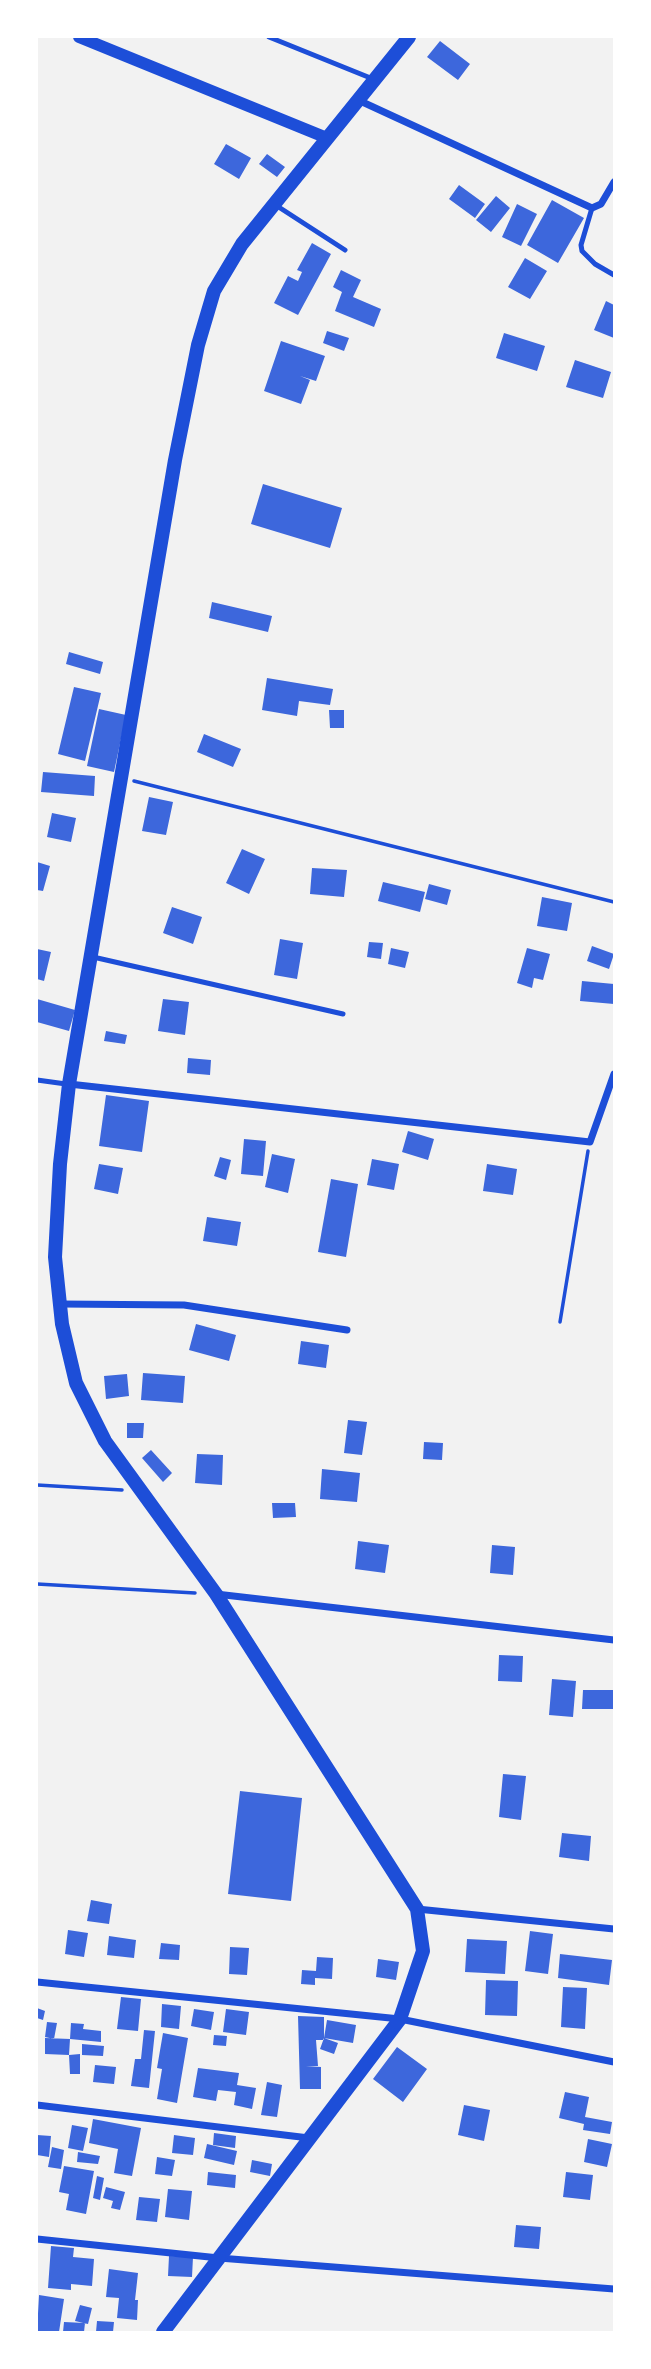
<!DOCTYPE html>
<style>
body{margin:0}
#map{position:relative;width:651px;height:2369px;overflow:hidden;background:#f2f2f2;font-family:Jost,sans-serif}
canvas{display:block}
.frame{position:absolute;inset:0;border:38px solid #fff;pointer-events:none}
</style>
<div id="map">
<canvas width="651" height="2369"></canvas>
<div class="frame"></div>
</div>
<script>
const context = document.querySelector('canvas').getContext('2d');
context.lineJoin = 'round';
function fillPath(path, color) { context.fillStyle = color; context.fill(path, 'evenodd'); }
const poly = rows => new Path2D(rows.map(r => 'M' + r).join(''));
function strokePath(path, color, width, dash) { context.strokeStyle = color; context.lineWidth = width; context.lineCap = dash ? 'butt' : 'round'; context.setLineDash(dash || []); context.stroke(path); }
fillPath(poly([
 [440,41,470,64,458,80,427,57],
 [226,144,251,158,239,179,214,164],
 [267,154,285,167,277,177,259,164],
 [459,185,485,204,475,218,449,199],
 [496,196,510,208,491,232,476,220],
 [552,200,584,218,558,263,527,245],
 [517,204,537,214,521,246,502,237],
 [312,243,331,254,298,315,274,303,288,276,298,281,302,272,297,270],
 [525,258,547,271,530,299,508,287],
 [341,270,361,280,353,297,381,309,374,327,335,311,342,292,333,287],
 [606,301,614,305,614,338,594,330],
 [327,331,349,338,344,351,323,343],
 [504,333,545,346,537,371,496,358],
 [281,341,325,356,316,381,300,376,310,380,301,404,264,391],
 [575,360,611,372,603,398,566,387],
 [263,484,342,508,330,548,251,524],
 [212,602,272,616,268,632,209,618],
 [69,652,103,662,100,674,66,664],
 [267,678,333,689,330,705,299,701,297,716,262,710],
 [74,687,101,693,85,761,58,754],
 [99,709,126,715,114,772,87,766],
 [329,710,344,710,344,728,330,728],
 [204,734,241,749,233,767,197,752],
 [43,772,95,776,94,796,41,792],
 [149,797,173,802,166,835,142,831],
 [52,813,76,818,71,842,47,837],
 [242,849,265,859,249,894,226,883],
 [37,862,50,866,43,891,37,890],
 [312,868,347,870,344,897,310,894],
 [383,882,425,892,420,912,378,901],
 [429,884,451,890,447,905,425,899],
 [542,897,572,903,567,931,537,926],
 [172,907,202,917,193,944,163,933],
 [280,939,303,943,297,979,274,975],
 [369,942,383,943,381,959,367,957],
 [592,946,614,954,609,969,587,961],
 [391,948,409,952,405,968,388,964],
 [527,948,550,954,543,980,534,978,532,988,517,983],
 [37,949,51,952,44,981,37,979],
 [582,981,614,984,614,1004,580,1001],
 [37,999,75,1010,69,1031,37,1022],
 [163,999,189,1002,185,1035,158,1031],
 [106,1031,127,1035,125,1044,104,1041],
 [188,1058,211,1060,210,1075,187,1073],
 [106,1095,149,1101,142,1152,99,1146],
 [408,1131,434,1139,428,1160,402,1152],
 [244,1139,266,1141,263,1176,241,1174],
 [272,1154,295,1159,288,1193,265,1187],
 [220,1157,231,1160,226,1180,214,1176],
 [372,1159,399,1164,394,1190,367,1185],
 [99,1164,123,1168,118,1194,94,1189],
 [487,1164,517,1169,513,1195,483,1191],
 [331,1179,358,1184,346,1257,318,1252],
 [207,1217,241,1222,237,1246,203,1241],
 [196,1324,236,1335,229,1361,189,1350],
 [301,1341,329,1345,326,1368,298,1364],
 [143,1373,185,1376,183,1403,141,1400],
 [127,1374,129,1396,106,1399,104,1376],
 [348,1420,367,1422,362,1455,344,1453],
 [127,1423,144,1423,143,1438,127,1438],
 [424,1442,443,1443,442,1460,423,1459],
 [151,1450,172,1473,163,1482,142,1458],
 [197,1454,223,1455,222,1485,195,1483],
 [322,1469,360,1473,357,1502,320,1499],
 [272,1503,295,1503,296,1517,273,1518],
 [358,1541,389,1545,385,1573,355,1569],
 [492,1545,515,1547,513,1575,490,1573],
 [499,1655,523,1656,522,1682,498,1681],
 [552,1679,576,1681,573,1717,549,1715],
 [583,1690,613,1690,613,1709,582,1709],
 [503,1774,526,1776,521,1820,499,1817],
 [240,1791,302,1798,291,1901,228,1894],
 [562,1833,591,1836,589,1861,559,1857],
 [91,1900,112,1904,109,1924,87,1921],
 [68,1930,88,1933,84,1957,65,1954],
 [530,1931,553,1934,548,1974,525,1971],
 [109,1936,136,1940,134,1958,107,1955],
 [467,1939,507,1941,505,1974,465,1972],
 [161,1943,180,1945,179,1960,159,1959],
 [230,1947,249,1948,247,1975,229,1974],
 [560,1954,612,1960,609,1985,558,1978],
 [317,1957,333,1958,332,1979,315,1978,315,1985,301,1984,302,1970,316,1971],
 [378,1959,399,1962,396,1980,376,1977],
 [486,1980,518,1981,517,2016,485,2015],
 [563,1987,587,1988,585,2029,561,2027],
 [121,1997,141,1999,138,2031,117,2029],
 [162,2004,181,2006,179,2029,161,2027],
 [37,2008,45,2011,43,2020,37,2018],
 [194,2009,214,2012,211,2030,191,2026],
 [226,2009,249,2012,246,2035,223,2032],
 [298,2016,324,2017,324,2040,316,2040,318,2066,306,2066,321,2067,321,2089,300,2089],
 [327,2020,356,2025,353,2043,324,2038],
 [47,2022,57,2023,54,2039,45,2037],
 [71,2023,84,2024,83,2029,101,2031,101,2042,70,2039],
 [144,2030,155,2031,149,2088,131,2086,135,2059,141,2059],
 [163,2033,188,2038,177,2103,157,2099,162,2069,157,2068],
 [214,2035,227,2036,226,2046,213,2045],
 [45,2038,70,2039,69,2055,45,2054],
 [324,2038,338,2043,334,2054,320,2049],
 [82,2044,104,2046,103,2056,82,2055],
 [397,2047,427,2069,403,2102,373,2079],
 [80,2054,80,2074,70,2074,69,2055],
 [95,2065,116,2067,114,2084,93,2082],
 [198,2068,239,2073,237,2085,256,2088,252,2109,234,2105,236,2092,218,2090,216,2101,193,2097],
 [267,2082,282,2085,277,2117,261,2115],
 [565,2092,589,2097,585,2117,612,2122,610,2134,583,2130,584,2124,559,2118],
 [464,2105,490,2110,484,2141,458,2135],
 [93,2119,141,2128,132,2176,114,2173,118,2149,89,2143],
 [72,2125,88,2128,83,2151,68,2148],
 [214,2133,236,2136,235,2148,213,2145],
 [37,2135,51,2136,49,2157,37,2155],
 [174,2135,195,2138,193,2155,172,2153],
 [588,2139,612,2144,607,2167,584,2162],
 [207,2144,237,2151,234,2165,204,2158],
 [52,2147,64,2150,61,2169,48,2167],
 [78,2152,100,2156,98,2164,77,2162],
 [157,2157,175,2160,172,2176,155,2174],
 [252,2160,272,2164,270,2176,250,2172],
 [64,2166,94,2171,86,2214,66,2210,69,2194,59,2192],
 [208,2172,236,2175,235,2188,207,2185],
 [566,2172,593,2175,590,2200,563,2197],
 [97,2176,104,2178,100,2200,93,2198],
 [106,2187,125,2192,120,2210,111,2208,113,2201,103,2198],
 [168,2189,192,2191,189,2220,165,2217],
 [139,2197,160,2199,157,2222,136,2220],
 [516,2225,541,2227,539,2249,514,2247],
 [51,2246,74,2248,73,2257,94,2259,92,2286,71,2284,71,2290,48,2288],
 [169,2256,193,2257,192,2277,168,2276],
 [109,2269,138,2273,135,2300,138,2300,137,2320,117,2318,119,2298,106,2297],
 [39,2295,64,2299,59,2332,37,2332],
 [80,2305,92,2308,88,2324,75,2321],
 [97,2321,114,2322,113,2332,96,2332],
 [64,2322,85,2323,84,2332,63,2332]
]), '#3d67dc');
strokePath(poly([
 [134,781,614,902],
 [560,1322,588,1151],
 [37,1485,122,1490],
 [37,1584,195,1593]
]), '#1d4ed8', 3.5);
strokePath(poly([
 [269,37,373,79],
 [274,204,345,250],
 [592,208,581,245,582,251,595,264,614,275],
 [93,957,343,1014],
 [37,1080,66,1084]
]), '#1d4ed8', 5);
strokePath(poly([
 [358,100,592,208,601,204,614,182],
 [69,1084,590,1142,614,1074],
 [60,1304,184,1305,347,1330],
 [216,1594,614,1640],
 [417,1909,614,1929],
 [37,1982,400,2019,614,2062],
 [37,2105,309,2138],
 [37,2239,219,2258,614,2289]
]), '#1d4ed8', 7);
strokePath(poly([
 [79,37,327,138]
]), '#1d4ed8', 12);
strokePath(poly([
 [163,2332,400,2019,423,1951,417,1909,216,1594,105,1441,76,1383,62,1324,55,1257,60,1164,69,1084,175,460,198,345,214,291,242,244,409,37]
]), '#1d4ed8', 14);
</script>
